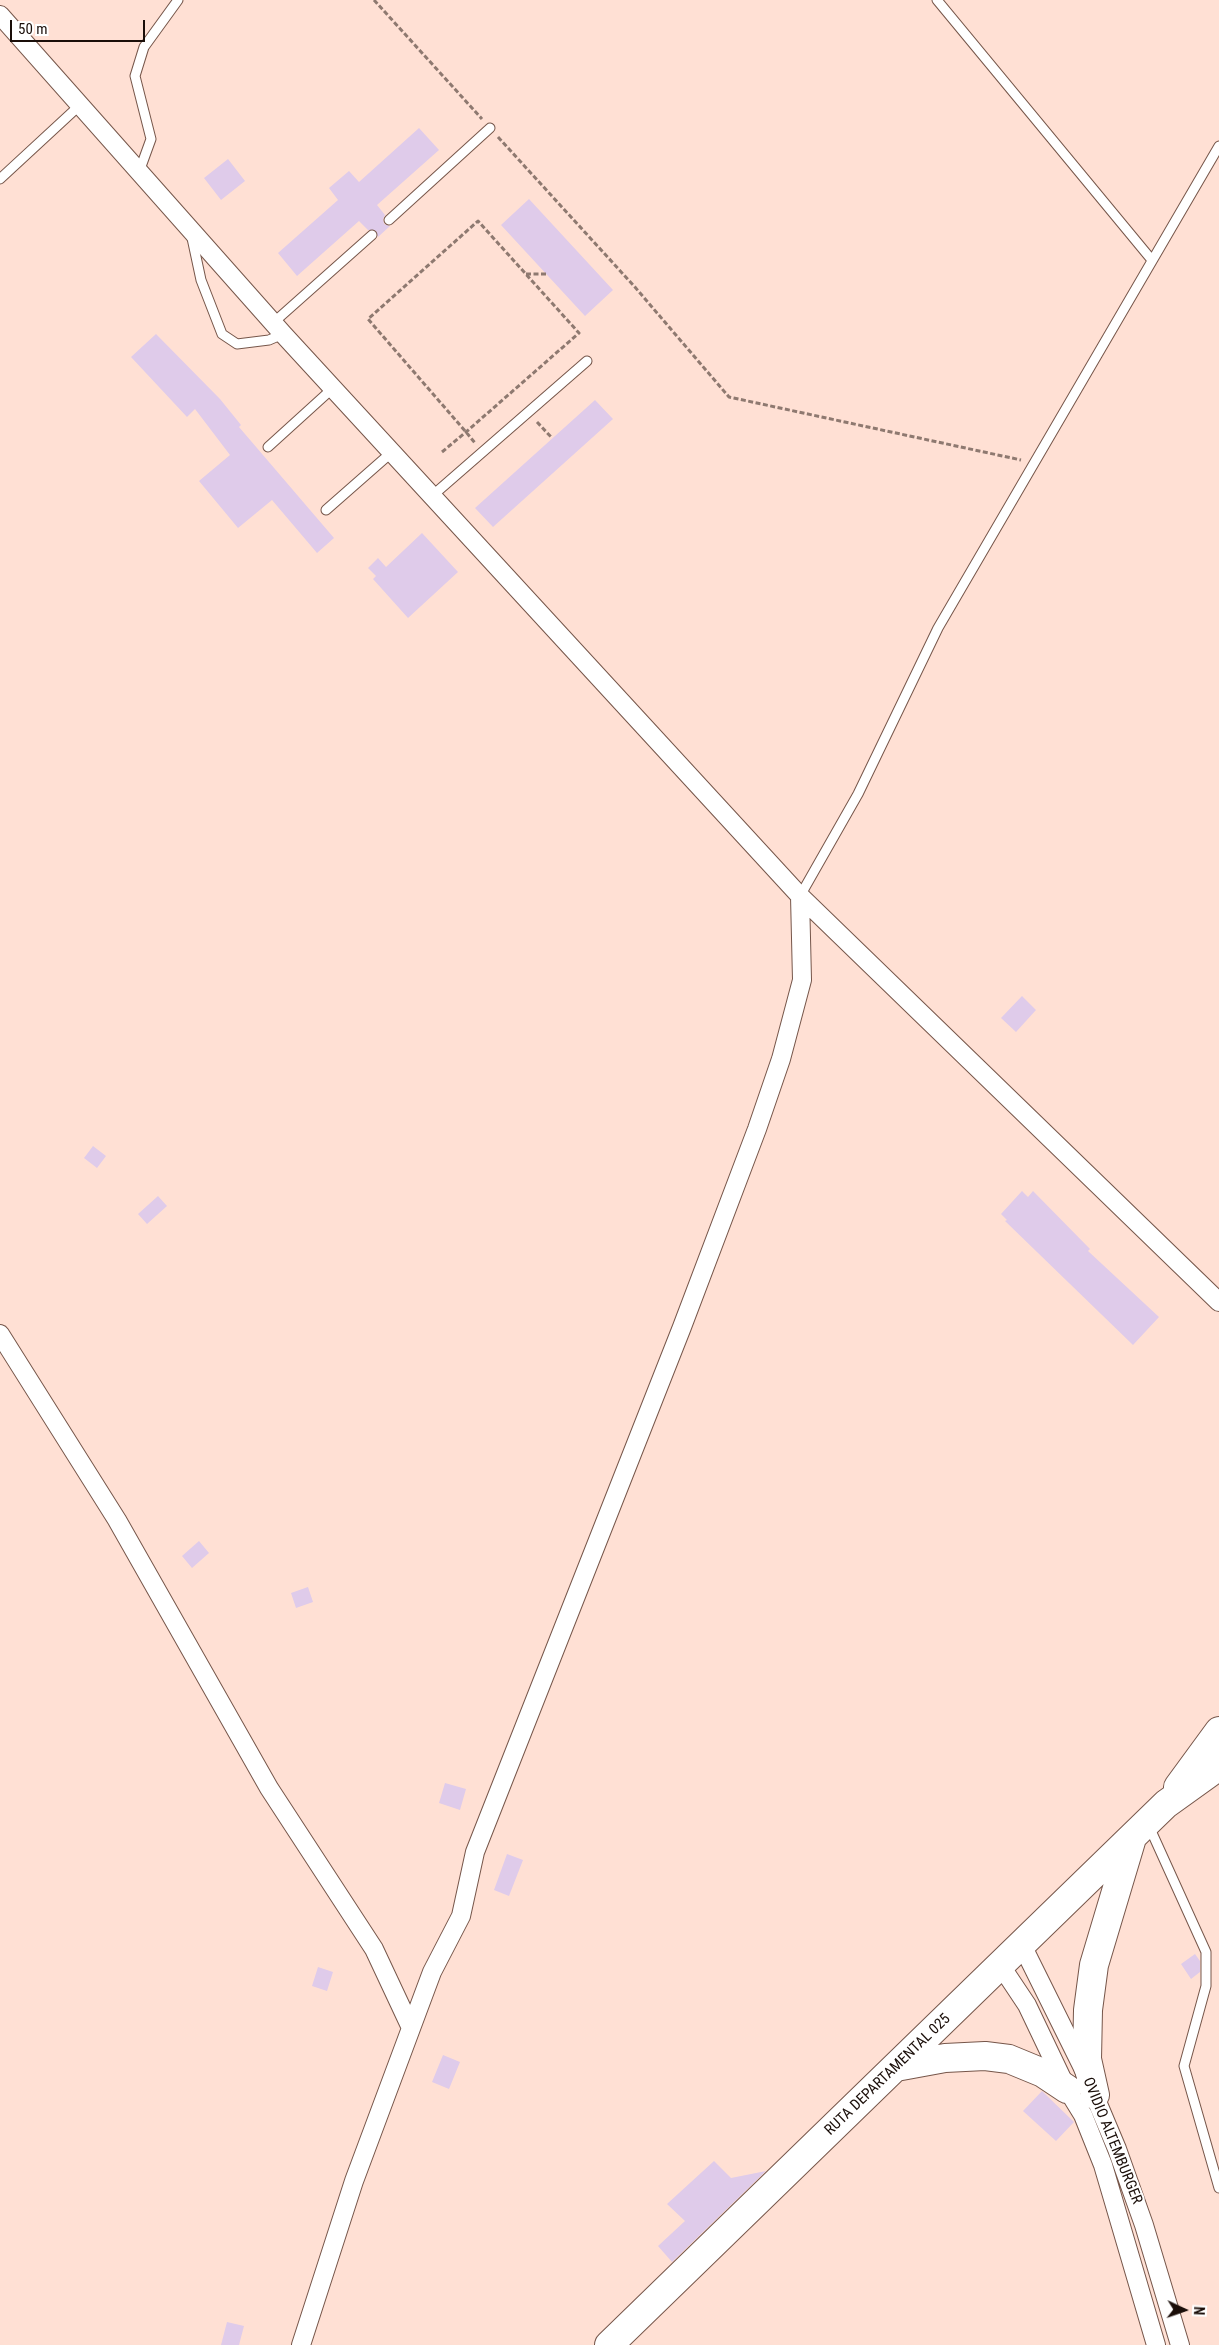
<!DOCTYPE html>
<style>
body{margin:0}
#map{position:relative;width:1219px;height:2345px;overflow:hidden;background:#ffe0d4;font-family:"Roboto Condensed",sans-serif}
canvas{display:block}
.north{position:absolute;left:1159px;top:2285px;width:50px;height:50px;-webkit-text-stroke:4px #fff;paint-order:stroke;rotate:93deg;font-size:14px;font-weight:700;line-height:20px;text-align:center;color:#1a0e09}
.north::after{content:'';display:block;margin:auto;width:18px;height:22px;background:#1a0e09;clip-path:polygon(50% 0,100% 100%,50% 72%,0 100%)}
.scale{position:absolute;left:10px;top:20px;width:135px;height:22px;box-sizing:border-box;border:2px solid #1a0e09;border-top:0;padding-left:6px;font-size:15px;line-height:18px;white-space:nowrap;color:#1a0e09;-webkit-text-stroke:4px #fff;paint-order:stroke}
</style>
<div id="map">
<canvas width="1219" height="2345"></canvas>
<div class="north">N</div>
<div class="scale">50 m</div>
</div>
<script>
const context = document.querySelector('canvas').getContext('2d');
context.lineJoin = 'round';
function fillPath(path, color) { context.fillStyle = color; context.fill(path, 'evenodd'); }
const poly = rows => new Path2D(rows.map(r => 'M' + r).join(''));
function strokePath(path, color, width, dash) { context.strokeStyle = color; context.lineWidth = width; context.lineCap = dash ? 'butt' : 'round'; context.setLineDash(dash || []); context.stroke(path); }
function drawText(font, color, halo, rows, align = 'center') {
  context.font = font + ' "Roboto Condensed",sans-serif'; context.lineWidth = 4; context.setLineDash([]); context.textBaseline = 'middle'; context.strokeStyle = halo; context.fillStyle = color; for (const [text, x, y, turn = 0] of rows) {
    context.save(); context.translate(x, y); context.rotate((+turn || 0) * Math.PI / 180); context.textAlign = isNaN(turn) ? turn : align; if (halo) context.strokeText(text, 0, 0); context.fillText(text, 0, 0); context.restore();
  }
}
fillPath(poly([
 [419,128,439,150,377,205,385,215,383,219,384,224,390,226,378,237,376,231,368,230,359,221,297,276,278,253,338,200,329,188,349,171,359,182],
 [228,159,245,181,221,200,204,178],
 [529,199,613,290,585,316,501,225],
 [156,334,220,399,241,425,239,427,334,538,317,553,272,500,238,528,199,481,230,455,195,409,187,417,131,357],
 [595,400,613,419,493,527,475,508],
 [422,533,458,572,408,618,373,579,376,576,368,568,378,558,386,567],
 [1022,996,1036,1010,1016,1032,1001,1018],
 [93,1146,106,1156,97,1168,84,1158],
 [1022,1191,1028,1197,1033,1191,1090,1249,1088,1251,1159,1317,1133,1345,1005,1221,1007,1220,1001,1214],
 [158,1196,167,1206,147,1224,138,1214],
 [199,1541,209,1553,192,1568,182,1556],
 [308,1587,313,1602,296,1608,291,1593],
 [445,1783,466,1789,460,1810,439,1803],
 [507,1854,523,1860,509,1896,494,1890],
 [1195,1954,1200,1961,1200,1972,1191,1979,1181,1964],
 [318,1967,333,1972,327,1991,312,1986],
 [443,2055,460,2062,449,2089,432,2082],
 [1042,2091,1074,2122,1056,2141,1023,2111],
 [714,2161,731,2178,766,2171,672,2262,658,2246,685,2221,667,2204],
 [227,2322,244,2326,239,2345,221,2345]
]), '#dfcbea');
const lane = poly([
 [937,0,1151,259],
 [139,172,151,139,135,76,144,47,178,0],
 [0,179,80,105],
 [389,220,490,128],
 [192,238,201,280,222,334,237,344,269,340,283,334],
 [273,323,372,235],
 [268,447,333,388],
 [432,496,587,361],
 [326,510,392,452],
 [800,896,858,794,938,628,1219,146],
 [1148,1824,1206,1952,1206,1986,1184,2066,1219,2188]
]);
const street = poly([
 [0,15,283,334,800,896,1219,1302],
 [0,1334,117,1520,269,1788,374,1949,411,2028],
 [1022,1945,1082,2066,1117,2149,1144,2225,1180,2345],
 [1001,1966,1027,2005,1067,2089,1083,2115,1103,2165,1156,2345],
 [301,2345,354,2181,432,1972,461,1916,475,1852,682,1327,757,1129,781,1059,802,980,800,896]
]);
const highway = poly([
 [1178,1787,1219,1731],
 [896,2067,945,2058,985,2056,1009,2059,1043,2073,1067,2089],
 [1095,2095,1087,2059,1088,2010,1094,1965,1132,1838],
 [609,2345,1166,1804,1219,1766]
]);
strokePath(lane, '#76564a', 11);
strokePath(street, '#76564a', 20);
strokePath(highway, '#76564a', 30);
strokePath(poly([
 [374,0,482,119],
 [498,137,634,286,729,397,1021,460],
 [526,274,546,274],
 [537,422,552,438],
 [442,452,466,432,579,333,478,221,368,319,466,432,475,443]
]), '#8e7970', 3, [5, 2.5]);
strokePath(lane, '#fff', 9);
strokePath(street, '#fff', 18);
strokePath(highway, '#fff', 28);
drawText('15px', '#1a0e09', '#fff', [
 ["RUTA DEPARTAMENTAL 025",888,2075,-44],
 ["OVIDIO ALTEMBURGER",1112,2141,68]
]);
</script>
